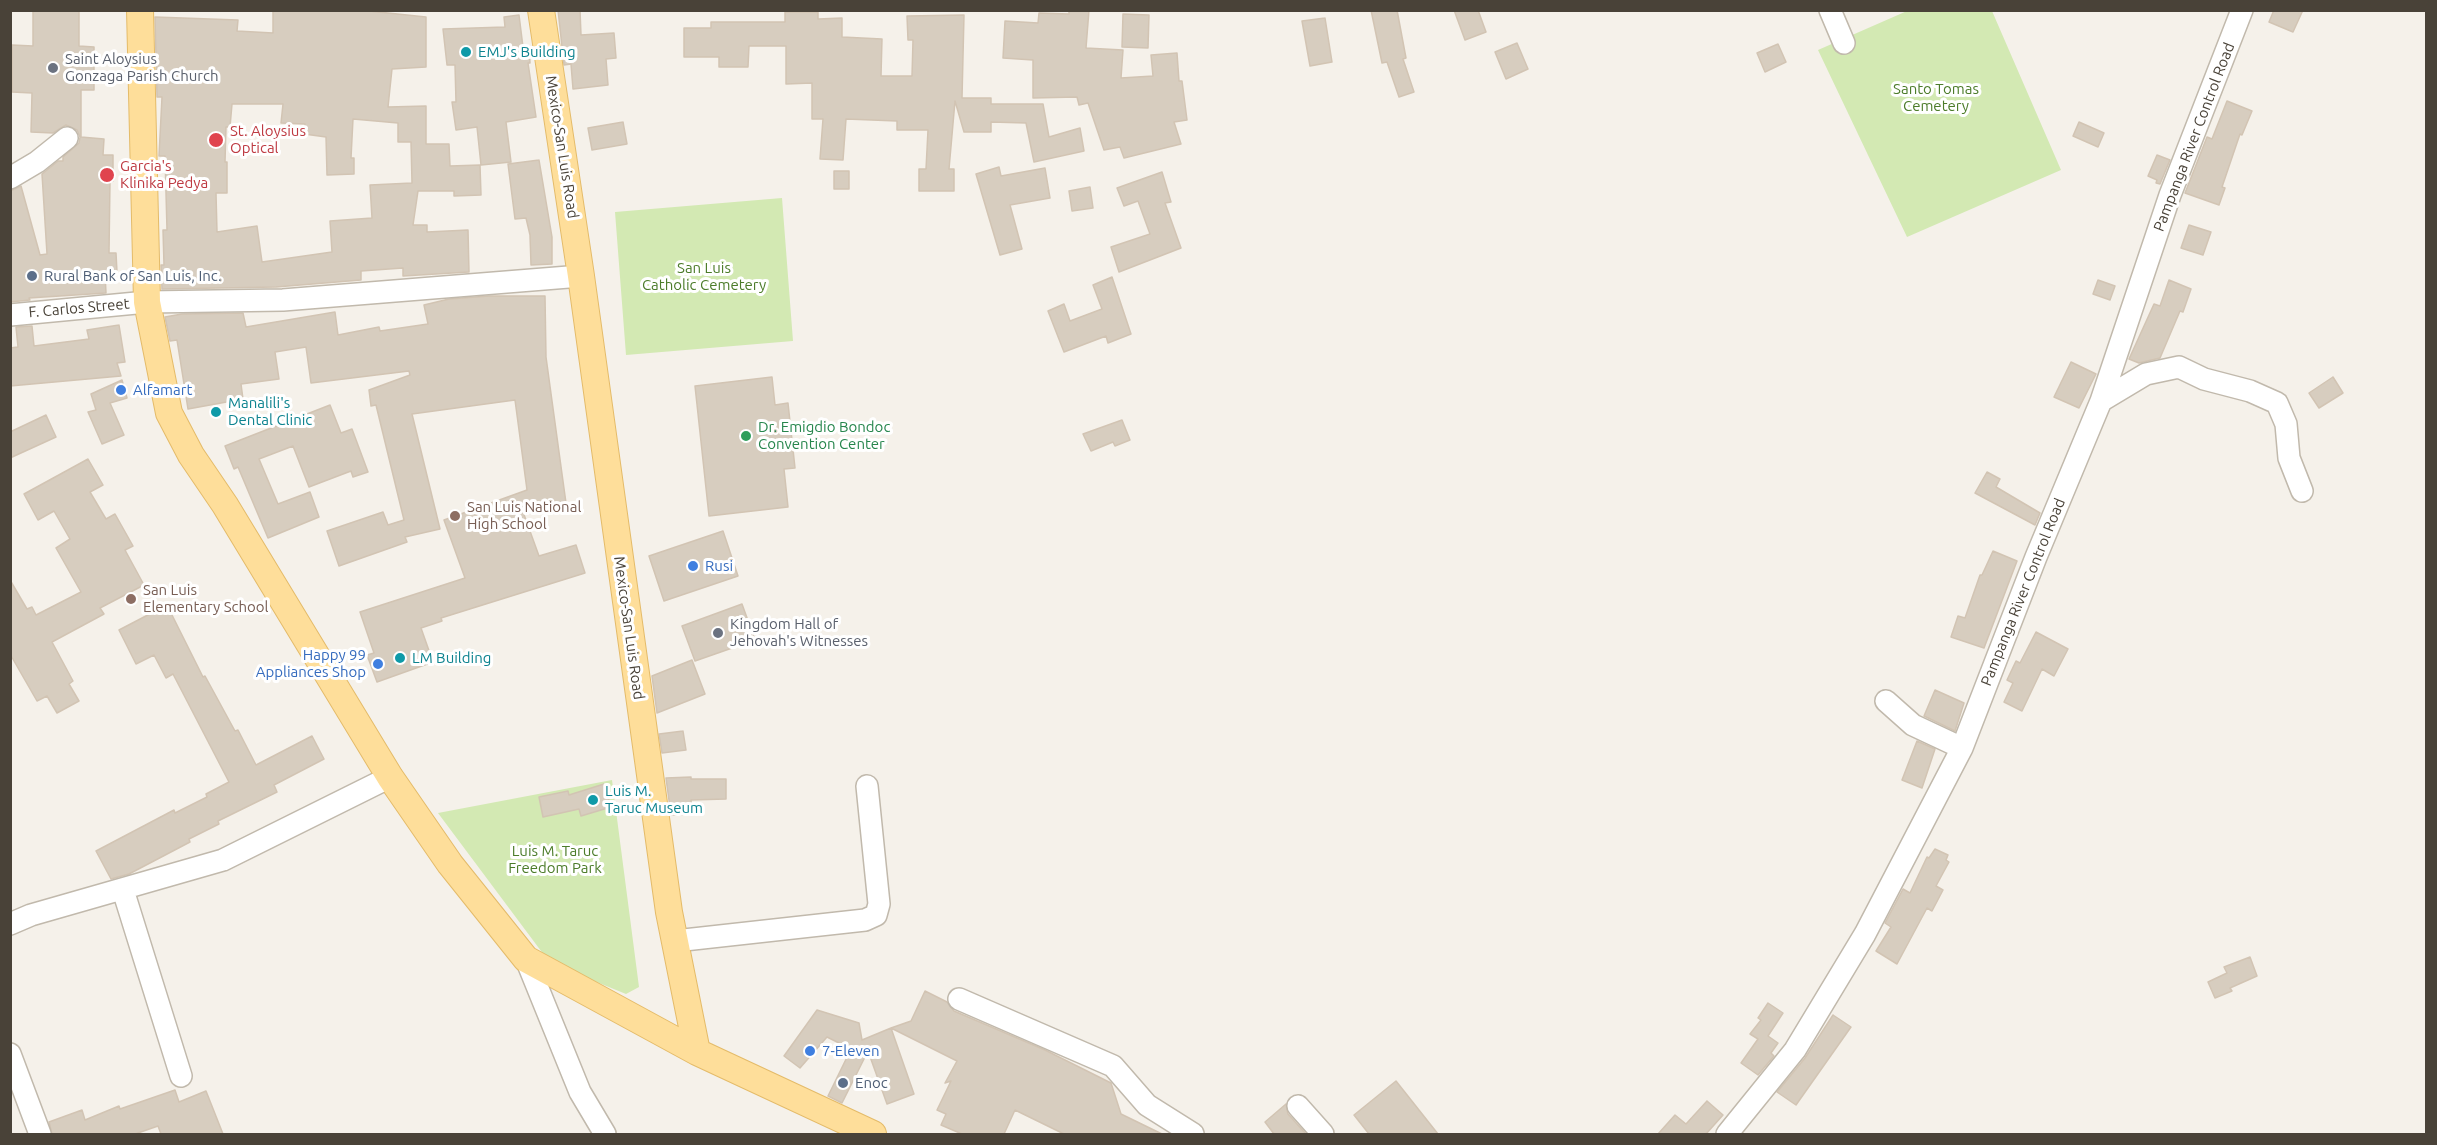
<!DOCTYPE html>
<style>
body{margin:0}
#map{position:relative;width:2437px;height:1145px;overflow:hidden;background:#f5f1ea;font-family:Ubuntu,sans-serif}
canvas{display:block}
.frame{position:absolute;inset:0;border:12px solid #494238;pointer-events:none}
</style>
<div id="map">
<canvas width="2437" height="1145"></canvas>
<div class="frame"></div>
</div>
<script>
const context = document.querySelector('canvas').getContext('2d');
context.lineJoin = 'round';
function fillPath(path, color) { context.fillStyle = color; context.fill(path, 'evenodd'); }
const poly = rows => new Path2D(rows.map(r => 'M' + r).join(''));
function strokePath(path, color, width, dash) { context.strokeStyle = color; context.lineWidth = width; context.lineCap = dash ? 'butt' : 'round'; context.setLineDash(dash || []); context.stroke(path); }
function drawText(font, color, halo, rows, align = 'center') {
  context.font = font + ' Ubuntu,sans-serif'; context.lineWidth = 6; context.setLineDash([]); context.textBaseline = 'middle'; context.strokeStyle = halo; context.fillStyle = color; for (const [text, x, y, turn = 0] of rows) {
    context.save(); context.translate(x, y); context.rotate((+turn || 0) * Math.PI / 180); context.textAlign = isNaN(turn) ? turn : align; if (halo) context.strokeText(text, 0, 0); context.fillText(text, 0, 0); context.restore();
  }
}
fillPath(poly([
 [1907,11,1992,11,2061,170,1907,237,1818,50],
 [782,198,793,341,626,355,615,212],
 [612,780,639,987,626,994,567,970,544,955,438,813]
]), '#d3e9b3');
const building = poly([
 [33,10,79,10,79,46,94,47,94,90,81,90,81,137,104,139,103,155,113,155,113,181,110,181,109,253,116,253,117,272,105,273,106,293,29,298,30,300,10,302,10,191,21,186,40,255,47,254,42,174,58,161,63,161,63,157,79,143,80,137,77,130,66,125,53,133,31,132,32,93,12,92,12,45,33,46,33,10],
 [273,10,369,11,426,17,426,67,392,69,388,107,426,106,426,144,449,144,450,166,480,165,481,195,454,196,454,191,418,191,413,225,427,225,427,232,468,230,469,272,403,276,403,268,361,271,361,280,276,287,162,289,161,265,164,265,163,230,167,230,165,156,159,156,162,97,157,97,155,17,238,20,237,31,273,33,273,10],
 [232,104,283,104,281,123,305,124,304,134,326,137,327,175,354,174,354,158,351,158,353,119,398,123,398,142,411,142,412,183,370,185,372,218,330,221,332,252,262,262,257,226,217,232,216,193,227,193,227,162,225,162,226,127,230,127,232,104],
 [558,10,580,10,581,35,614,33,616,58,606,59,608,85,573,89,571,64,564,65,558,10],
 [1069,10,1089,10,1086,48,1123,50,1121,78,1153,76,1151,55,1177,53,1179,81,1182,81,1187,120,1174,122,1181,144,1124,158,1120,147,1104,150,1088,103,1079,105,1077,97,1033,98,1033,60,1003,58,1005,21,1038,23,1039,13,1069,14,1069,10],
 [1371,10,1397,10,1406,58,1403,59,1414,92,1399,97,1387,62,1382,63,1371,10],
 [1454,10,1478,10,1486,32,1465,40,1454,10],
 [2274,10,2303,10,2293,32,2269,22,2274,10],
 [785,12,818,12,818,19,842,18,842,37,882,39,881,76,912,76,913,40,908,40,907,16,964,15,962,98,991,98,991,104,1043,104,1049,137,1080,128,1084,151,1034,162,1026,123,991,122,991,132,964,132,955,101,949,169,954,169,954,191,919,191,919,169,926,169,928,130,897,130,897,121,846,119,843,160,820,159,823,119,812,119,812,83,786,84,786,46,749,46,748,67,719,67,719,57,684,57,684,28,711,28,711,22,785,22,785,12],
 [1123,14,1149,15,1148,48,1122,47,1123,14],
 [519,15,523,47,529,46,530,63,528,63,536,117,506,122,511,162,481,165,477,127,456,130,452,102,456,102,455,65,447,65,443,29,505,27,504,17,519,15],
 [1325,18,1332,62,1310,66,1302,21,1325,18],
 [1517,43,1528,69,1506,79,1495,52,1517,43],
 [1778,44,1786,62,1765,72,1757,53,1778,44],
 [2227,101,2252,111,2242,135,2240,134,2222,187,2225,188,2219,205,2185,193,2207,137,2212,139,2227,101],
 [623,122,627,144,592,150,588,128,623,122],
 [2079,122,2104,133,2098,147,2073,136,2079,122],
 [2157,155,2170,160,2160,184,2156,183,2157,180,2148,176,2157,155],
 [539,160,552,237,552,264,531,265,530,235,526,218,515,219,508,164,539,160],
 [999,167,1001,176,1045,168,1050,198,1010,205,1022,249,1000,255,976,174,999,167],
 [834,171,849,171,849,189,834,189,834,171],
 [1162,172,1171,202,1165,203,1181,248,1119,272,1111,247,1150,234,1138,201,1124,206,1117,188,1162,172],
 [1090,187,1093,208,1072,211,1069,191,1090,187],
 [2189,225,2211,232,2203,255,2181,248,2189,225],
 [1112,277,1131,334,1108,343,1106,336,1064,352,1048,311,1064,304,1070,321,1102,309,1093,285,1112,277],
 [2098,280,2115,286,2110,300,2093,294,2098,280],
 [2169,280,2191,289,2183,312,2180,311,2160,358,2139,363,2129,359,2154,304,2160,306,2169,280],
 [489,296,545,296,546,357,566,503,522,509,539,556,576,545,585,573,441,618,442,621,421,628,433,662,377,682,367,655,374,653,360,612,465,578,444,520,527,490,515,400,412,414,440,529,405,537,407,542,339,566,327,531,383,512,388,525,404,520,376,405,371,406,369,390,410,375,409,371,311,383,306,347,275,352,279,379,241,384,243,399,188,409,177,340,170,341,165,317,182,314,243,313,246,327,335,312,338,335,379,327,380,331,428,324,424,305,449,299,489,296],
 [119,325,125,362,117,363,121,376,10,386,10,348,18,347,16,327,32,326,34,346,89,339,87,330,119,325],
 [2071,362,2096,374,2079,408,2054,397,2071,362],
 [772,377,775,405,788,403,795,468,784,469,788,507,709,516,695,386,772,377],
 [2333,377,2343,393,2319,408,2309,393,2333,377],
 [122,380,127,398,110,403,124,435,102,444,88,412,96,410,91,394,122,380],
 [330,405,341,433,352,429,368,472,353,477,351,471,309,487,293,446,259,459,278,504,310,492,319,517,268,538,238,467,234,469,225,446,330,405],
 [46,415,56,437,10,458,10,432,46,415],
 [1122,420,1130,440,1115,446,1113,442,1091,451,1083,434,1122,420],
 [88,459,103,485,90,492,106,519,115,514,133,546,125,550,144,585,100,608,104,614,52,642,73,681,69,684,79,701,57,713,47,696,37,701,10,654,10,580,27,609,32,607,36,615,81,592,56,548,70,539,54,511,38,520,24,494,88,459],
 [1987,472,2000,479,1996,487,2040,513,2035,525,1975,493,1987,472],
 [723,531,738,576,664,601,649,556,723,531],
 [1993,551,2017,561,1984,648,1951,637,1958,616,1965,618,1980,575,1982,575,1993,551],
 [742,604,755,640,695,661,682,626,742,604],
 [167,605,203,677,205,676,235,731,238,730,256,765,312,736,324,759,274,785,277,792,218,821,219,824,189,839,190,842,129,874,111,879,96,851,174,810,175,813,207,797,206,794,229,782,173,674,166,678,154,655,136,664,119,630,167,605],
 [2036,632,2068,649,2054,676,2042,669,2022,711,2004,702,2013,683,2007,680,2016,661,2020,663,2036,632],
 [692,660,705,694,657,713,652,676,692,660],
 [1935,690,1964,703,1955,731,1924,716,1935,690],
 [683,731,686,750,662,753,659,734,683,731],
 [1917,741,1935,749,1922,788,1902,780,1917,741],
 [691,777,691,779,726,779,726,799,691,800,692,814,671,815,666,778,691,777],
 [604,784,611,807,581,816,579,809,543,817,539,797,568,791,569,795,604,784],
 [1935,849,1948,855,1946,860,1949,862,1936,886,1943,890,1932,911,1927,908,1897,964,1876,951,1891,927,1885,923,1903,889,1910,893,1927,857,1929,858,1935,849],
 [2250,957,2257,976,2230,988,2232,991,2215,998,2208,982,2227,973,2224,967,2250,957],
 [925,991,947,1002,954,1011,1045,1050,1111,1083,1121,1114,1162,1134,1064,1134,1015,1110,1004,1134,962,1134,941,1125,946,1114,937,1110,951,1081,945,1083,957,1061,891,1028,911,1021,925,991],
 [1768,1003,1783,1013,1768,1036,1778,1043,1771,1053,1774,1056,1758,1075,1741,1063,1758,1039,1750,1034,1761,1020,1758,1018,1768,1003],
 [817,1010,859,1023,862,1040,891,1028,914,1094,887,1104,868,1051,842,1103,828,1096,851,1049,827,1037,800,1068,784,1056,817,1010],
 [1833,1015,1851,1027,1796,1105,1777,1092,1805,1058,1833,1015],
 [1396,1081,1438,1134,1369,1134,1354,1115,1396,1081],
 [175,1090,179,1102,206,1091,223,1134,161,1134,158,1126,135,1134,52,1134,49,1122,82,1110,85,1120,119,1106,120,1109,175,1090],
 [1707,1101,1723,1115,1706,1134,1658,1134,1675,1115,1686,1124,1707,1101],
 [1286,1104,1288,1114,1306,1134,1274,1134,1265,1122,1286,1104]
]);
fillPath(building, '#d7cdbf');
strokePath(building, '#d2c4b3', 1.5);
const minor = poly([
 [1830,10,1844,43],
 [10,178,37,162,67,138],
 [10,315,147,302,283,300,581,276],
 [2101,401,2146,374,2179,367,2204,379,2250,391,2277,403,2286,424,2289,458,2302,491],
 [1886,701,1913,725,1962,748],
 [123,890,181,1076],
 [10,924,31,915,223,860,390,777],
 [675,941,865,920,876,915,879,904,867,786],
 [526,959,580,1092,605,1134],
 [959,999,1113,1066,1147,1105,1193,1134],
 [10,1054,40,1134],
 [1298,1106,1323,1134],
 [1727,1134,1795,1050,1865,934,1962,748,2036,557,2101,401,2170,195,2242,10]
]);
const major = poly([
 [140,10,147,302,169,413,191,455,225,505,390,777,450,864,526,959,697,1052],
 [541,10,581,276,669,912,697,1052,873,1134]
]);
strokePath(minor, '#c1b9ac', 24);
strokePath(major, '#e4bb69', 28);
strokePath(minor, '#fff', 21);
strokePath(major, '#fede9a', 26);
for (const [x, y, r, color] of [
 [466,52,6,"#0f9aa8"],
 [53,68,6,"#6b7280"],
 [216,140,8,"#e0444e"],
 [107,175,8,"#e0444e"],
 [32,276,6,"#5c6f8a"],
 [121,390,6,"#3f7fe0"],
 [216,412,6,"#0f9aa8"],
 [746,436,6,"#2e9e5b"],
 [455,516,6,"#8d6e63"],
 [693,566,6,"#3f7fe0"],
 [131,599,6,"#8d6e63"],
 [718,633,6,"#6b7280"],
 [400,658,6,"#0f9aa8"],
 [378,664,6,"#3f7fe0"],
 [593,800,6,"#0f9aa8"],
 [810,1051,6,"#3f7fe0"],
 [843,1083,6,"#5c6f8a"]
]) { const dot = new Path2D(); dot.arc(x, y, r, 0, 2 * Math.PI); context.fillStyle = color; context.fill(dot); strokePath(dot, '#fff', 2); }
drawText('15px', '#0d838f', '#fff', [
 ["EMJ's Building",478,52],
 ["Manalili's",228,403],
 ["Dental Clinic",228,420],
 ["LM Building",412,658],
 ["Luis M.",605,791],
 ["Taruc Museum",605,808]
], 'left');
drawText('15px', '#5b616d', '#fff', [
 ["Saint Aloysius",65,59],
 ["Gonzaga Parish Church",65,76],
 ["Kingdom Hall of",730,624],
 ["Jehovah's Witnesses",730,641]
], 'left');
drawText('15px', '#4c7c2a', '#fff', [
 ["Santo Tomas",1936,89],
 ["Cemetery",1936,106],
 ["San Luis",704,268],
 ["Catholic Cemetery",704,285],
 ["Luis M. Taruc",555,851],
 ["Freedom Park",555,868]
]);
drawText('15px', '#be3a42', '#fff', [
 ["St. Aloysius",230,131],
 ["Optical",230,148],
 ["Garcia's",120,166],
 ["Klinika Pedya",120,183]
], 'left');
drawText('15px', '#494238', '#fff', [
 ["Pampanga River Control Road",2194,137,-69],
 ["Mexico-San Luis Road",562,147,81],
 ["F. Carlos Street",79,308,-5],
 ["Pampanga River Control Road",2023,592,-68],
 ["Mexico-San Luis Road",629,628,82]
]);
drawText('15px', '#4e5e75', '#fff', [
 ["Rural Bank of San Luis, Inc.",44,276],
 ["Enoc",855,1083]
], 'left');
drawText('15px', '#366cbe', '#fff', [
 ["Alfamart",133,390],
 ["Rusi",705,566],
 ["Happy 99",366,655,"right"],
 ["Appliances Shop",366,672,"right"],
 ["7-Eleven",822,1051]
], 'left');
drawText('15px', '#27864d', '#fff', [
 ["Dr. Emigdio Bondoc",758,427],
 ["Convention Center",758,444]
], 'left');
drawText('15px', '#785e54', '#fff', [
 ["San Luis National",467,507],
 ["High School",467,524],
 ["San Luis",143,590],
 ["Elementary School",143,607]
], 'left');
</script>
